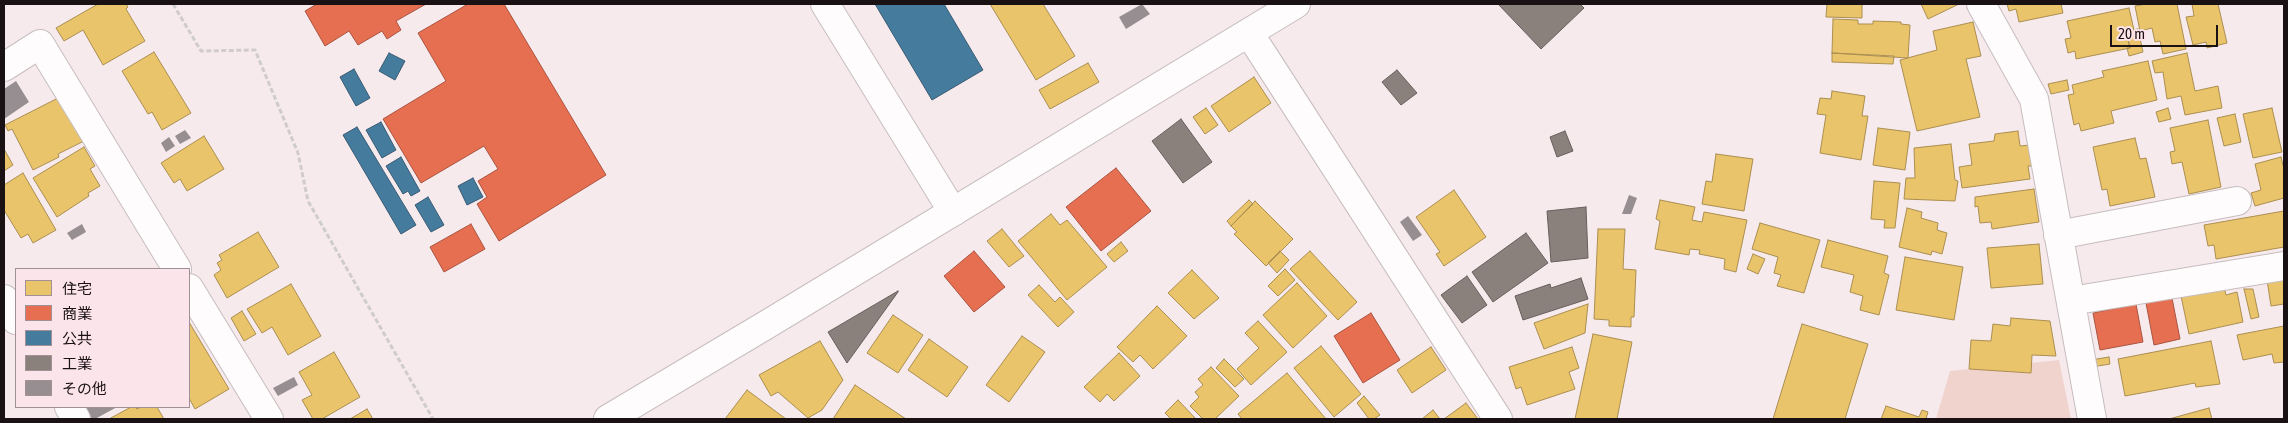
<!DOCTYPE html>
<meta charset="utf-8">
<style>
body{margin:0}
#map{position:relative;width:2288px;height:423px;overflow:hidden;background:#f6eaed;font-family:"Asap Condensed","Noto Sans JP",sans-serif}
canvas{display:block}
.frame{position:absolute;inset:0;border:5px solid #191114;pointer-events:none}
.legend{position:absolute;left:15px;top:268px;width:175px;height:140px;box-sizing:border-box;background:#fce4eb;border:1px solid #a19095;margin:0;padding:6px 9px;list-style:none;font-size:15px;color:#191114}
.legend li{display:flex;align-items:center;gap:10px;height:25px}
.legend b{width:25px;border:1px solid #a19095}
.scale{position:absolute;left:2110px;top:25px;width:108px;height:22px;box-sizing:border-box;border:2px solid #191114;border-top:0;padding-left:6px;font-size:15px;line-height:18px;white-space:nowrap;color:#191114;-webkit-text-stroke:4px #fce4eb;paint-order:stroke}
</style>
<div id="map">
<canvas width="2288" height="423"></canvas>
<div class="frame"></div>
<ul class="legend">
<li><b style="height:14px;background:#e9c46a"></b>住宅</li>
<li><b style="height:14px;background:#e76f51"></b>商業</li>
<li><b style="height:14px;background:#457b9d"></b>公共</li>
<li><b style="height:14px;background:#8a817c"></b>工業</li>
<li><b style="height:14px;background:#968e91"></b>その他</li>
</ul>
<div class="scale">20 m</div>
</div>
<script>
const context = document.querySelector('canvas').getContext('2d');
context.lineJoin = 'round';
function fillPath(path, color) { context.fillStyle = color; context.fill(path, 'evenodd'); }
const poly = rows => new Path2D(rows.map(r => 'M' + r).join(''));
function strokePath(path, color, width, dash) { context.strokeStyle = color; context.lineWidth = width; context.lineCap = dash ? 'butt' : 'round'; context.setLineDash(dash || []); context.stroke(path); }
fillPath(poly([
 [2059,360,2071,419,1936,419,1950,371]
]), '#f1d3cd');
const homes = poly([
 [98,4,126,4,128,7,126,9,145,41,103,65,83,30,64,41,56,28,98,4],
 [990,4,1043,4,1075,56,1036,80,990,4],
 [1827,4,1862,4,1862,18,1826,17,1827,4],
 [1921,4,1959,4,1928,19,1921,4],
 [2007,4,2061,4,2063,13,2019,22,2016,9,2009,11,2007,4],
 [2147,4,2177,4,2186,49,2163,54,2160,41,2155,42,2152,28,2140,31,2135,6,2147,4],
 [2192,4,2218,4,2227,43,2207,48,2206,42,2193,45,2186,17,2194,16,2192,4],
 [2129,8,2134,30,2126,31,2130,48,2076,59,2075,51,2068,53,2065,39,2071,38,2067,21,2129,8],
 [1833,19,1858,20,1858,24,1873,24,1873,21,1901,22,1901,24,1910,25,1908,58,1832,53,1833,19],
 [1973,22,1981,56,1966,59,1980,117,1917,131,1900,60,1937,50,1933,31,1973,22],
 [2138,29,2143,52,2129,56,2127,48,2130,48,2126,31,2138,29],
 [154,52,191,113,162,130,152,112,148,114,122,71,154,52],
 [1832,53,1894,56,1893,64,1832,62,1832,53],
 [2187,53,2195,91,2218,86,2222,108,2185,115,2181,96,2167,99,2163,72,2155,73,2152,61,2187,53],
 [2148,61,2157,100,2111,111,2114,123,2081,131,2079,123,2074,125,2068,95,2074,94,2072,85,2104,77,2102,71,2148,61],
 [1088,63,1099,82,1050,109,1039,90,1088,63],
 [1254,77,1271,103,1229,132,1211,106,1254,77],
 [2067,80,2069,90,2051,94,2048,84,2067,80],
 [1832,91,1865,96,1862,116,1868,116,1861,160,1820,153,1826,115,1817,114,1820,98,1831,99,1832,91],
 [60,97,84,141,58,154,59,157,33,170,12,129,8,131,5,125,60,97],
 [1206,108,1218,125,1205,134,1193,117,1206,108],
 [2168,108,2171,119,2159,122,2156,112,2168,108],
 [2272,108,2282,152,2253,158,2243,114,2272,108],
 [2235,114,2241,142,2224,146,2217,118,2235,114],
 [2208,120,2221,187,2189,194,2182,162,2172,164,2170,152,2175,151,2170,128,2208,120],
 [1878,128,1910,132,1905,170,1873,165,1878,128],
 [2018,131,2020,146,2030,145,2032,166,2028,166,2030,179,1962,188,1959,167,1972,165,1969,144,1994,141,1995,134,2018,131],
 [204,136,224,169,187,191,180,179,174,183,161,163,204,136],
 [2135,138,2140,159,2146,158,2155,197,2110,206,2107,189,2102,190,2093,147,2135,138],
 [1951,144,1955,180,1958,181,1955,201,1904,199,1906,178,1915,178,1914,148,1951,144],
 [84,147,95,166,90,169,100,186,88,193,89,196,57,217,33,178,84,147],
 [4,149,13,165,4,171,4,149],
 [1716,154,1753,159,1744,211,1702,204,1706,181,1712,182,1716,154],
 [2281,157,2284,169,2284,198,2255,206,2251,193,2261,190,2255,164,2281,157],
 [23,173,56,230,33,243,28,234,21,238,4,210,4,185,23,173],
 [1874,181,1900,183,1895,228,1884,228,1885,220,1871,219,1874,181],
 [2034,189,2039,222,1992,229,1991,222,1980,223,1978,206,1975,207,1975,197,2034,189],
 [1454,190,1486,237,1444,266,1436,254,1440,252,1416,217,1454,190],
 [1249,200,1253,204,1231,226,1227,221,1249,200],
 [1660,200,1695,207,1692,220,1702,222,1704,212,1747,220,1736,272,1724,269,1725,259,1699,254,1700,250,1690,249,1689,255,1655,249,1660,221,1656,219,1660,200],
 [1255,201,1293,239,1266,266,1234,234,1237,232,1231,226,1255,201],
 [1907,208,1922,212,1921,218,1938,223,1937,230,1947,233,1942,254,1932,251,1931,255,1899,247,1907,208],
 [2284,211,2284,247,2216,259,2214,245,2208,246,2204,225,2284,211],
 [1051,214,1060,225,1067,220,1107,267,1067,300,1018,241,1051,214],
 [1760,223,1820,240,1804,293,1777,286,1781,275,1774,273,1778,257,1752,249,1760,223],
 [1002,229,1024,256,1009,267,987,241,1002,229],
 [1598,229,1625,229,1623,269,1636,270,1634,317,1631,317,1631,327,1609,326,1609,320,1594,319,1598,229],
 [258,232,279,267,227,298,214,275,221,270,217,263,222,260,219,255,258,232],
 [1828,240,1888,256,1884,273,1889,275,1879,315,1860,310,1863,296,1850,292,1854,275,1821,267,1828,240],
 [1121,242,1128,251,1114,262,1107,254,1121,242],
 [2039,244,2043,284,1991,288,1987,248,2039,244],
 [1280,251,1289,260,1277,273,1268,263,1280,251],
 [1310,251,1357,302,1338,320,1290,269,1310,251],
 [1753,254,1765,259,1758,274,1747,269,1753,254],
 [1905,257,1963,267,1954,320,1896,310,1905,257],
 [1285,269,1295,280,1278,296,1268,286,1285,269],
 [1192,270,1219,298,1194,319,1168,293,1192,270],
 [2284,277,2284,304,2271,306,2267,280,2284,277],
 [1297,283,1327,316,1293,348,1263,315,1297,283],
 [291,284,321,336,288,355,272,327,262,333,247,309,291,284],
 [1039,285,1055,302,1060,297,1074,312,1058,327,1028,295,1039,285],
 [2224,287,2226,295,2237,292,2243,322,2189,334,2181,296,2224,287],
 [2244,289,2253,289,2259,317,2251,319,2244,289],
 [1588,304,1585,333,1544,349,1534,323,1588,304],
 [1157,306,1187,336,1153,369,1140,355,1133,362,1117,347,1157,306],
 [242,311,256,334,244,341,231,318,242,311],
 [893,315,923,335,898,373,867,353,893,315],
 [2011,318,2050,321,2056,356,2032,355,2031,373,1969,369,1971,340,1991,341,1993,324,2010,326,2011,318],
 [1258,321,1287,352,1251,385,1237,369,1259,348,1245,333,1258,321],
 [189,322,229,389,195,409,189,398,189,322],
 [1802,324,1868,344,1845,419,1773,419,1802,324],
 [2284,326,2284,362,2274,363,2272,354,2243,360,2237,335,2284,326],
 [1593,334,1632,342,1617,419,1575,419,1593,334],
 [1022,336,1045,352,1009,402,986,385,1022,336],
 [929,339,968,367,947,397,908,370,929,339],
 [820,341,843,380,822,410,808,418,778,392,771,396,759,375,820,341],
 [2211,341,2220,384,2196,387,2195,383,2125,396,2118,359,2211,341],
 [1321,346,1361,394,1334,417,1294,368,1321,346],
 [1431,347,1446,370,1412,393,1397,370,1431,347],
 [1572,347,1579,368,1569,372,1575,389,1527,405,1521,387,1516,389,1509,367,1572,347],
 [334,352,360,397,322,419,313,419,302,400,312,395,299,372,334,352],
 [1119,353,1140,376,1114,401,1107,394,1100,402,1084,387,1119,353],
 [2109,357,2110,364,2092,367,2091,360,2109,357],
 [1224,359,1244,379,1235,387,1216,368,1224,359],
 [1211,367,1239,396,1215,419,1203,419,1190,406,1199,397,1195,392,1203,385,1198,379,1211,367],
 [1287,373,1326,419,1242,419,1238,414,1287,373],
 [855,385,906,419,833,419,855,385],
 [747,390,786,419,725,419,747,390],
 [1364,396,1380,415,1374,419,1369,419,1357,403,1364,396],
 [1178,400,1196,419,1171,419,1165,413,1178,400],
 [1466,403,1478,419,1444,419,1466,403],
 [1886,406,1919,417,1922,410,1928,412,1926,419,1881,419,1886,406],
 [131,407,135,407,137,409,141,407,157,407,164,419,109,419,131,407],
 [2209,408,2212,419,2169,419,2209,408],
 [367,409,373,419,350,419,367,409],
 [1433,410,1440,419,1422,419,1433,410]
]);
fillPath(homes, '#e9c46a');
strokePath(homes, '#ab8e50', 1);
const shops = poly([
 [317,4,426,4,396,21,401,30,387,39,382,31,358,45,349,31,325,46,305,11,317,4],
 [468,4,504,4,606,175,499,241,477,204,487,197,478,181,498,169,484,146,421,183,383,119,446,81,418,33,468,4],
 [1116,168,1151,211,1101,251,1066,207,1116,168],
 [471,224,485,249,444,272,430,247,471,224],
 [974,251,1005,287,974,312,944,276,974,251],
 [2172,298,2180,339,2154,345,2146,303,2172,298],
 [2136,304,2143,342,2100,350,2093,313,2136,304],
 [1371,313,1400,360,1363,383,1334,336,1371,313]
]);
fillPath(shops, '#e76f51');
strokePath(shops, '#a9533f', 1);
const public = poly([
 [875,4,944,4,983,70,932,100,875,4],
 [389,53,405,61,395,80,379,71,389,53],
 [354,69,370,98,356,106,340,77,354,69],
 [381,122,396,150,382,158,366,130,381,122],
 [357,127,416,225,401,234,343,135,357,127],
 [401,157,420,191,411,196,408,191,403,194,386,166,401,157],
 [473,178,483,197,467,205,458,186,473,178],
 [428,197,444,225,431,232,415,205,428,197]
]);
fillPath(public, '#457b9d');
strokePath(public, '#385b74', 1);
const industry = poly([
 [1498,4,1580,4,1584,8,1541,49,1498,4],
 [1397,70,1417,93,1401,105,1382,82,1397,70],
 [1181,119,1212,162,1183,183,1152,141,1181,119],
 [1565,131,1573,151,1557,157,1550,137,1565,131],
 [1586,207,1588,258,1551,262,1547,211,1586,207],
 [1526,233,1548,263,1493,302,1472,272,1526,233],
 [1467,276,1487,305,1462,323,1441,295,1467,276],
 [1581,278,1588,299,1523,320,1515,296,1550,284,1551,288,1581,278],
 [898,291,898,292,847,363,828,332,898,291]
]);
fillPath(industry, '#8a817c');
strokePath(industry, '#685f5d', 1);
fillPath(poly([
 [1142,4,1150,14,1126,29,1119,17],
 [16,81,29,102,4,119,4,89],
 [185,130,191,138,180,144,175,136],
 [169,137,175,146,166,152,161,143],
 [1629,195,1637,198,1631,214,1622,214],
 [1408,216,1422,235,1413,241,1400,222],
 [82,224,86,232,72,240,67,233],
 [294,377,298,385,278,396,273,388],
 [85,407,117,407,95,419,92,419]
]), '#968e91');
const street = poly([
 [1981,4,2034,99,2092,419],
 [1249,33,1498,419],
 [4,67,40,44,177,269],
 [2058,235,2237,201],
 [189,288,269,419],
 [4,299,16,320],
 [2071,301,2284,266],
 [69,407,76,419],
 [608,419,766,325,1296,4]
]);
const secondary = poly([
 [825,4,953,212]
]);
strokePath(street, '#c7bdbf', 30);
strokePath(secondary, '#c7bdbf', 30);
strokePath(poly([
 [173,4,201,51,255,50,298,153,308,201,433,419]
]), '#d0cccd', 3, [5, 2.5]);
strokePath(street, '#fefcfc', 28);
strokePath(secondary, '#fefcfc', 28);
</script>
